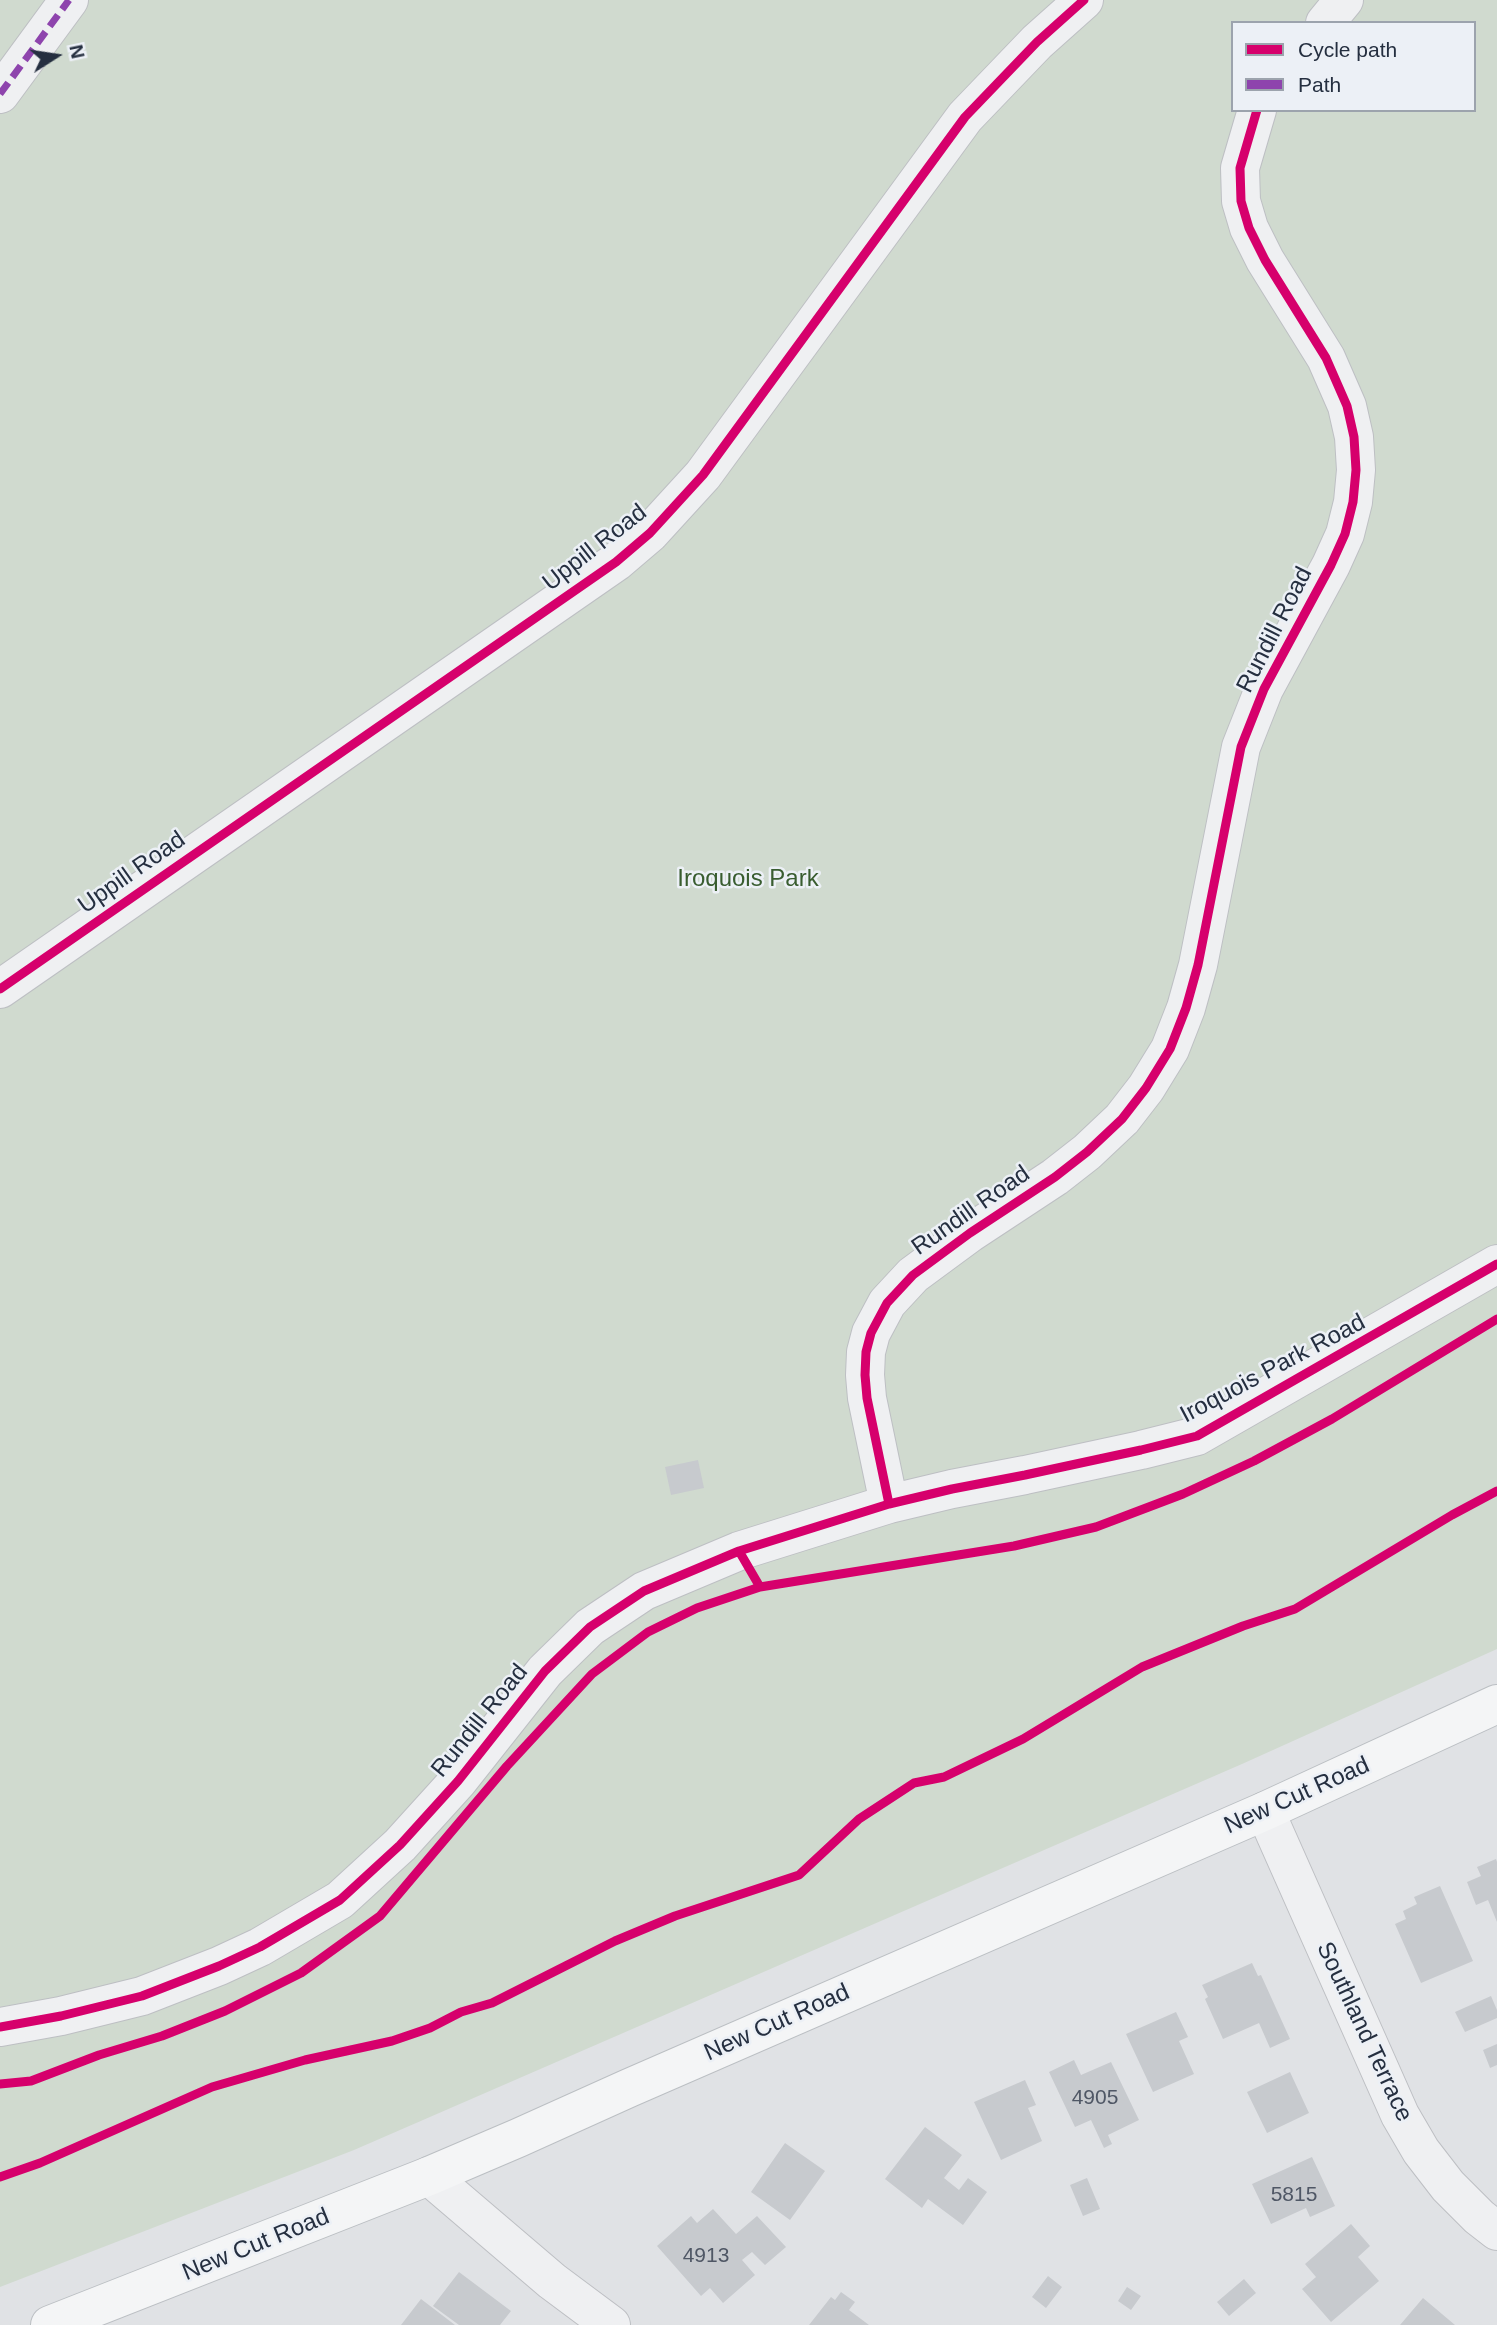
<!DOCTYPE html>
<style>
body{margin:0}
#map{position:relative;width:1497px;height:2325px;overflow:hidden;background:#e0e2e5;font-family:Arial,sans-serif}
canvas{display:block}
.legend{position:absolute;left:1231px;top:21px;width:245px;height:91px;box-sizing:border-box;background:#ecf0f6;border:2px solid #9ca3ad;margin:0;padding:9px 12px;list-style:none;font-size:21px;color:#252f40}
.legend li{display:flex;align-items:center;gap:14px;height:35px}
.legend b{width:35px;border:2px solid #9ca3ad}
.north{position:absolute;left:21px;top:21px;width:70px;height:70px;-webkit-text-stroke:5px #ecf0f6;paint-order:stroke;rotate:78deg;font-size:19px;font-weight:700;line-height:28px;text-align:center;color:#252f40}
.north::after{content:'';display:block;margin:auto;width:24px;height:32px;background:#252f40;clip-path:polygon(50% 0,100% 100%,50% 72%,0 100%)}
</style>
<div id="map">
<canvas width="1497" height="2325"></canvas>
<ul class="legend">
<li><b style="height:9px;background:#d6006c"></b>Cycle path</li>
<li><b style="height:9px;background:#8e44ad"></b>Path</li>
</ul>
<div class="north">N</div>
</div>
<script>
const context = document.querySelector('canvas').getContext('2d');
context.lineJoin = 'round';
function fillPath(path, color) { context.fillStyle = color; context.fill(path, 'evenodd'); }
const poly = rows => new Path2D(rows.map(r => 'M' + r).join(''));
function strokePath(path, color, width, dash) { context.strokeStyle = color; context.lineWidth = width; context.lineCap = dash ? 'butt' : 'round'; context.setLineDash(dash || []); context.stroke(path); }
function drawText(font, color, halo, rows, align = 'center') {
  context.font = font + ' Arial,sans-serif'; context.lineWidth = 5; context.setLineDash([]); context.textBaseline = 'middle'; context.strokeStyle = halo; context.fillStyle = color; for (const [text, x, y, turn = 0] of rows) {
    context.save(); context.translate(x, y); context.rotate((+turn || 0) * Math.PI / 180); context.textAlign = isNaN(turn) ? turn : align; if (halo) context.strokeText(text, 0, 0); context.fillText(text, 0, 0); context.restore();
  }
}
fillPath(poly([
 [0,0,1497,0,1497,1649,1242,1764,354,2150,0,2287],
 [1233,23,1474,23,1474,110,1233,110]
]), '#d0dacf');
fillPath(poly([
 [698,1460,704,1488,671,1495,665,1467],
 [1496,1859,1497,1862,1497,1922,1488,1900,1476,1905,1467,1882,1481,1876,1477,1867],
 [1440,1886,1473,1961,1421,1983,1395,1924,1406,1919,1403,1911,1417,1904,1414,1897],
 [1252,1963,1258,1976,1261,1975,1290,2039,1270,2048,1259,2023,1223,2039,1205,1999,1208,1997,1202,1985],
 [1491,1996,1497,2010,1497,2018,1465,2032,1455,2012],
 [1176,2012,1188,2037,1179,2041,1194,2074,1153,2092,1126,2034],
 [1497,2044,1497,2065,1490,2068,1483,2050],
 [1074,2060,1081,2075,1111,2062,1139,2120,1108,2135,1112,2144,1104,2148,1091,2120,1075,2127,1049,2072],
 [1290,2072,1309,2113,1267,2133,1247,2092],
 [1025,2080,1036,2105,1028,2108,1042,2141,1001,2160,974,2102],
 [925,2127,962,2155,944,2178,959,2190,968,2178,987,2192,963,2225,928,2199,922,2208,885,2179],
 [785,2143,825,2171,790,2220,751,2192],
 [1312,2157,1335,2206,1310,2217,1306,2208,1271,2224,1252,2184],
 [1087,2178,1100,2209,1083,2216,1070,2185],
 [713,2209,736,2234,757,2216,786,2247,765,2265,752,2252,742,2260,755,2275,723,2303,710,2288,701,2296,657,2246,691,2216,697,2223],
 [1351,2224,1370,2246,1358,2257,1379,2281,1331,2322,1302,2289,1316,2277,1305,2264],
 [459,2272,511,2311,500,2325,459,2325,433,2306],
 [1048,2276,1062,2287,1046,2308,1032,2297],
 [1244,2279,1256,2293,1229,2316,1217,2302],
 [1127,2287,1141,2296,1131,2310,1118,2301],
 [841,2292,855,2302,849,2310,869,2325,809,2325,831,2297,835,2300],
 [1423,2298,1455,2325,1400,2325],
 [421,2299,455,2325,401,2325]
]), '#c7cace');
const minor = poly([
 [1325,23,1344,0],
 [0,94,69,0],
 [0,989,616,562,650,533,703,475,965,117,1037,42,1084,0],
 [889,1504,867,1398,865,1375,866,1352,871,1333,887,1303,913,1275,970,1233,1055,1177,1087,1152,1122,1119,1146,1088,1170,1049,1186,1008,1198,965,1241,747,1264,689,1331,565,1345,534,1353,502,1356,470,1354,437,1347,406,1326,358,1265,260,1249,228,1241,201,1240,168,1257,110],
 [1265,1811,1400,2115,1421,2151,1448,2186,1479,2217,1497,2231],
 [0,2027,61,2016,142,1996,219,1966,260,1947,340,1900,400,1845,458,1781,545,1671,590,1627,644,1591,739,1551,889,1504,952,1489,1025,1475,1141,1450,1197,1436,1497,1264],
 [429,2176,552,2281,611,2325]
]);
const major = poly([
 [50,2325,429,2176,518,2138,629,2088,1265,1811,1497,1704]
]);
strokePath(minor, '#bdbfc3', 40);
strokePath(major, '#bbbfc3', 40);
strokePath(minor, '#eff0f2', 38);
strokePath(major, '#f4f5f6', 38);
strokePath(poly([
 [0,94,69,0]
]), '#8e44ad', 7, [14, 7]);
strokePath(poly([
 [0,989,616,562,650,533,703,475,965,117,1037,42,1084,0],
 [889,1504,867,1398,865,1375,866,1352,871,1333,887,1303,913,1275,970,1233,1055,1177,1087,1152,1122,1119,1146,1088,1170,1049,1186,1008,1198,965,1241,747,1264,689,1331,565,1345,534,1353,502,1356,470,1354,437,1347,406,1326,358,1265,260,1249,228,1241,201,1240,168,1257,110],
 [739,1551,760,1587,1014,1546,1096,1527,1183,1494,1254,1461,1332,1419,1497,1319],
 [0,2027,61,2016,142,1996,219,1966,260,1947,340,1900,400,1845,458,1781,545,1671,590,1627,644,1591,739,1551,889,1504,952,1489,1025,1475,1141,1450,1197,1436,1497,1264],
 [0,2084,31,2081,99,2055,162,2036,225,2011,301,1973,380,1916,507,1766,592,1674,648,1632,697,1608,760,1587],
 [0,2177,40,2163,212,2087,305,2060,392,2041,430,2028,461,2012,492,2003,615,1941,675,1916,799,1875,859,1819,914,1783,944,1777,1023,1739,1142,1667,1243,1626,1295,1609,1452,1515,1497,1491]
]), '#d6006c', 9);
drawText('21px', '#4f5765', null, [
 ["4905",1095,2098],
 ["5815",1294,2195],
 ["4913",706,2256]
]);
drawText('24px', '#252f40', '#ecf0f6', [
 ["Uppill Road",595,548,-38],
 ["Rundill Road",1275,630,-63],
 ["Uppill Road",132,873,-35],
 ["Rundill Road",971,1211,-35],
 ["Iroquois Park Road",1273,1369,-28],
 ["Rundill Road",480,1721,-51],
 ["New Cut Road",1297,1796,-24],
 ["New Cut Road",777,2023,-24],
 ["Southland Terrace",1364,2032,65],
 ["New Cut Road",256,2245,-22]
]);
drawText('24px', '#395d30', '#ecf0f6', [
 ["Iroquois Park",748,879]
]);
</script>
